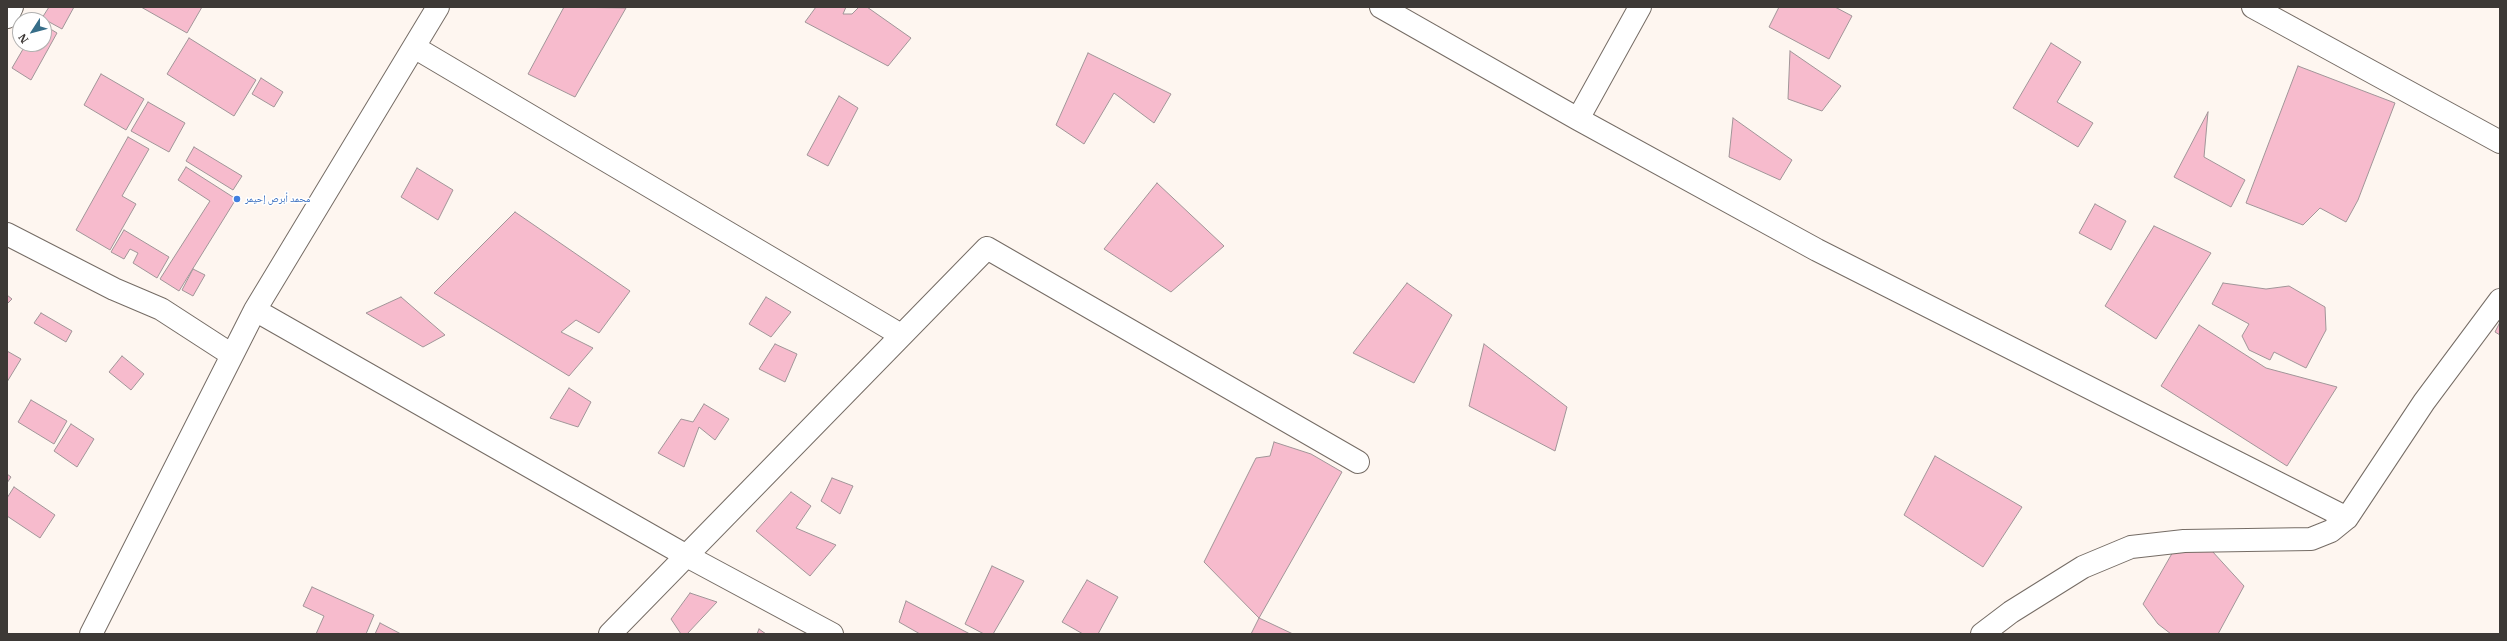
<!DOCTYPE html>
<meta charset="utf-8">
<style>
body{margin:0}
#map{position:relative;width:2507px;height:641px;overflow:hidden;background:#fef6f0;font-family:"IBM Plex Serif",serif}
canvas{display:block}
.frame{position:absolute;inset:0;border:8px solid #3d3936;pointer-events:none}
.north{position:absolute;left:12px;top:12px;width:40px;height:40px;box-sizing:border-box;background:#fff;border:1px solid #b1b0af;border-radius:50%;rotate:234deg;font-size:11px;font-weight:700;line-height:16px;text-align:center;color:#3d3936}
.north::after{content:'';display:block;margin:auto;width:14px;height:18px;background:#376e89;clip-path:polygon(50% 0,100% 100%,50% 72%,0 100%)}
</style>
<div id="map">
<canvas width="2507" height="641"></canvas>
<div class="frame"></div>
<div class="north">N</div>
</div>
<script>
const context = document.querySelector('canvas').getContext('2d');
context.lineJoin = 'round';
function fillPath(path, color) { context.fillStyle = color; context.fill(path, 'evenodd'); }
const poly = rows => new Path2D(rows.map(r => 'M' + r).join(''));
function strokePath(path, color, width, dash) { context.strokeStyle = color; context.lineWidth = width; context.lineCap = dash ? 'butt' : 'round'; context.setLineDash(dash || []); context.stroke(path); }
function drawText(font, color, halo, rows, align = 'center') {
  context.font = font + ' "IBM Plex Serif","Noto Naskh Arabic",serif'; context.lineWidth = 3; context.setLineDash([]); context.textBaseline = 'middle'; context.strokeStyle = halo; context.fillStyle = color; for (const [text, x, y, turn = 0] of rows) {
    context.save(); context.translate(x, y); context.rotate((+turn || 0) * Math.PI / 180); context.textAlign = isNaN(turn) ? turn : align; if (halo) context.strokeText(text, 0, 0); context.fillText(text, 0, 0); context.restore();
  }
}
const building = poly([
 [49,7,74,7,62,29,42,18,49,7],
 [141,7,202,7,187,33,141,7],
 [564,7,626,8,575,97,528,74,564,7],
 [816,7,846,7,843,14,852,14,859,7,867,7,911,38,888,66,805,22,816,7],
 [1779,7,1835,7,1852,16,1829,59,1769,27,1779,7],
 [44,25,57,33,31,80,12,68,26,44,44,44,44,25],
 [189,38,256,80,234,116,167,74,189,38],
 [2051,43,2081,62,2057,102,2093,123,2078,147,2013,108,2051,43],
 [1790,51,1841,86,1822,111,1788,99,1790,51],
 [1088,53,1171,94,1154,123,1114,93,1084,144,1056,125,1088,53],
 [2298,66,2395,103,2358,200,2346,222,2320,208,2303,225,2246,203,2298,66],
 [101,74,144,99,126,130,84,105,101,74],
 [261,78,283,92,274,107,252,94,261,78],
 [839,96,858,108,828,166,807,155,839,96],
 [148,102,185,123,169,152,131,131,148,102],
 [2208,112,2204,157,2245,180,2231,207,2174,177,2208,112],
 [1733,118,1792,160,1780,180,1729,157,1733,118],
 [128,137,149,149,122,196,136,204,110,250,76,230,128,137],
 [194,147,242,176,233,190,186,161,194,147],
 [186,167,236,199,179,291,160,279,210,201,178,180,186,167],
 [417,168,453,190,438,220,401,197,417,168],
 [1157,183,1224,246,1171,292,1104,249,1157,183],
 [2095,204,2126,221,2111,250,2079,233,2095,204],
 [515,212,630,291,599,333,576,320,561,332,593,348,569,376,434,293,515,212],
 [2154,226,2211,253,2156,339,2105,306,2154,226],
 [124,230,169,257,157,278,133,263,138,253,130,249,124,259,111,252,124,230],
 [193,269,205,275,193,296,182,290,193,269],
 [1407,283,1452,315,1414,383,1353,353,1407,283],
 [2223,283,2266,289,2289,286,2325,307,2326,330,2306,368,2274,352,2270,360,2249,350,2242,336,2249,324,2212,304,2223,283],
 [7,295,12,299,7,304,7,295],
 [401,297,445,335,423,347,366,313,401,297],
 [766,297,791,312,771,337,749,324,766,297],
 [41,313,72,331,66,342,34,323,41,313],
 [2500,322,2500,335,2495,332,2500,322],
 [2199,325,2266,368,2337,387,2287,466,2161,386,2199,325],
 [775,344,797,354,785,382,759,369,775,344],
 [1484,344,1567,407,1555,451,1469,406,1484,344],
 [7,351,21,359,7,382,7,351],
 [122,356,144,374,131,390,109,372,122,356],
 [569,388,591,402,578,427,550,418,569,388],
 [31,400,67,421,54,444,18,422,31,400],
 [704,404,729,419,715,440,699,427,684,467,658,453,681,419,693,422,704,404],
 [71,424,94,439,77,467,54,451,71,424],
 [1274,442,1311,454,1342,472,1259,618,1204,562,1256,458,1270,456,1274,442],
 [1935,456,2022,507,1983,567,1904,515,1935,456],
 [7,474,11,477,7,483,7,474],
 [832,478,853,486,840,514,821,501,832,478],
 [14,487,55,515,40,538,7,516,7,498,14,487],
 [791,492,811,506,796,528,836,545,810,576,756,531,791,492],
 [2174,550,2212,551,2244,586,2218,634,2171,634,2158,624,2143,604,2174,550],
 [992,566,1024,581,993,634,984,634,965,624,992,566],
 [1087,580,1118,597,1098,634,1083,634,1062,622,1087,580],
 [312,587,374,615,366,634,316,634,324,616,303,606,312,587],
 [690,593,717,602,687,634,681,634,671,619,690,593],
 [906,601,970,634,920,634,899,622,906,601],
 [1259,618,1293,634,1251,634,1259,618],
 [380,623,401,634,375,634,380,623],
 [759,629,766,634,757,634,759,629]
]);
fillPath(building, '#f7bbcd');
strokePath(building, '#a19598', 1);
const street = poly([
 [1381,7,1578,119,1817,250,2347,518],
 [2253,7,2500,142],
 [7,17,12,7],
 [414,47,901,335],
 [1578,119,1640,7],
 [7,234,114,289,161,309,232,355],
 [255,310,685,555,832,634],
 [91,634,255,310,438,7],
 [610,634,987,248,1358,462],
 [1982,634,2011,612,2083,567,2131,547,2184,541,2311,539,2331,531,2347,518,2424,402,2500,300]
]);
strokePath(street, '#756c65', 24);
strokePath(street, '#fff', 22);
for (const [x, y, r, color] of [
 [237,199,4,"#3f7fe0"]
]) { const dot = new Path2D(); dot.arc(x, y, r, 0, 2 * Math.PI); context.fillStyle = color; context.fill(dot); strokePath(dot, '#fff', 1.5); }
drawText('10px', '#366cbe', '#fff', [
 ["محمد أبرص إحيمر",245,199]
], 'left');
</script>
